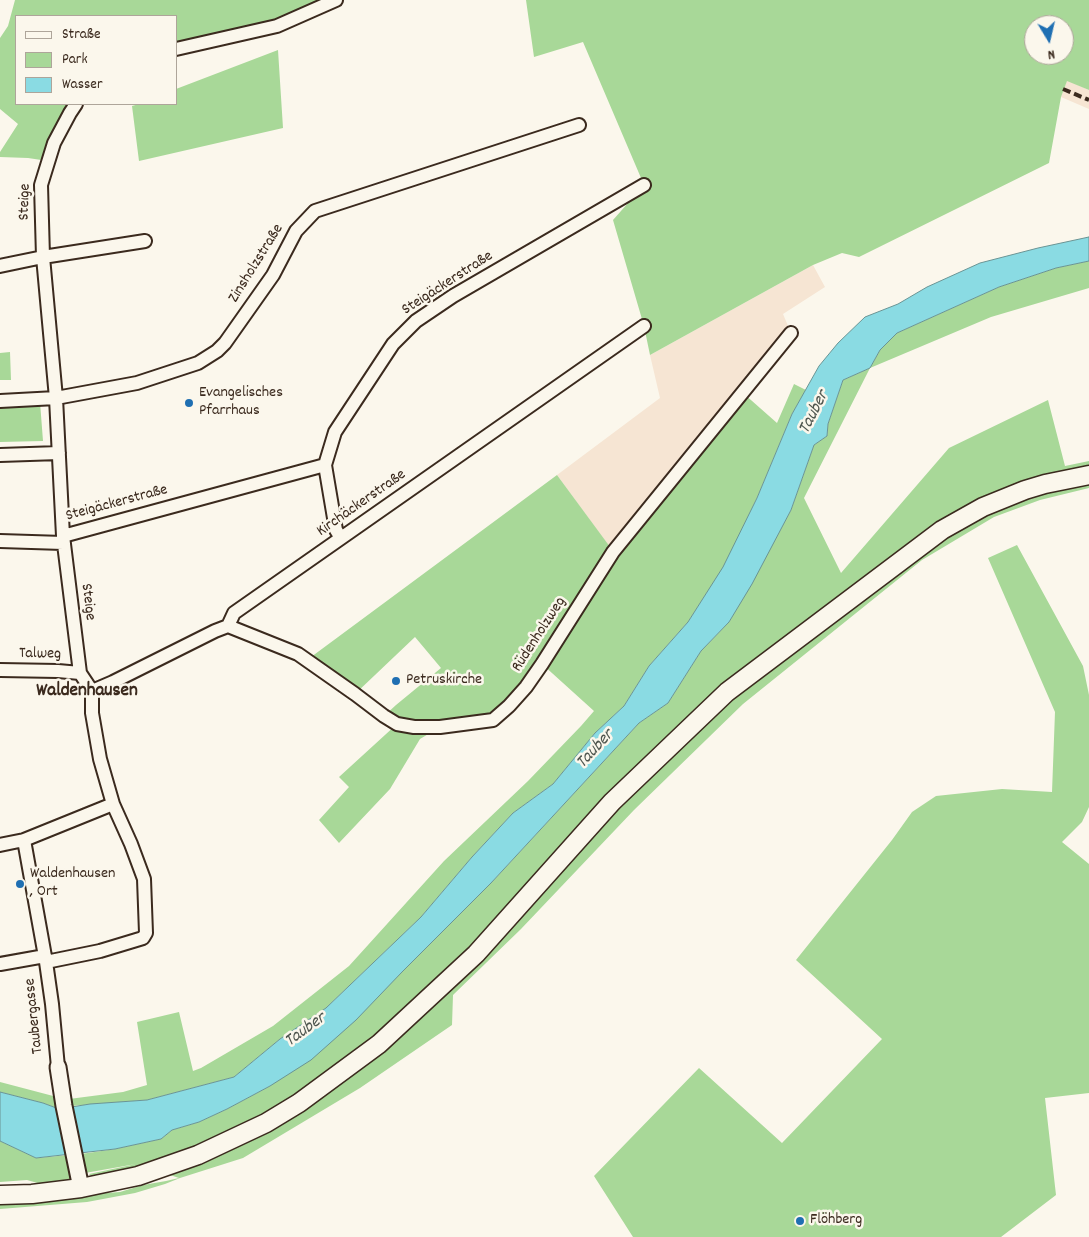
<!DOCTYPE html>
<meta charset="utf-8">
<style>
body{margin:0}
#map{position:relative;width:1089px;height:1237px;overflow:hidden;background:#fbf7ec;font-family:Dekko,sans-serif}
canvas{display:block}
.legend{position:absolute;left:15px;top:15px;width:162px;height:90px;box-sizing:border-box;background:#fbf7ec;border:1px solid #aea59a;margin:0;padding:6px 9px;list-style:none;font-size:15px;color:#3b2a1e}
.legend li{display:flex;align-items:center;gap:10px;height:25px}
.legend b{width:25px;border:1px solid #aea59a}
.north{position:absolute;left:1024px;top:15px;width:50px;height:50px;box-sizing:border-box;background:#fbf7ec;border:1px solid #aea59a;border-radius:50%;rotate:171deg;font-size:14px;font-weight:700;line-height:20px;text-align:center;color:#3b2a1e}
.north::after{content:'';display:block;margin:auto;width:18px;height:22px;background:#1f6fb2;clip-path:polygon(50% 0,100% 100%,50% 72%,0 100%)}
</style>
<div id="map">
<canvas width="1089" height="1237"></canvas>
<ul class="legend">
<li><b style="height:6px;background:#fbf7ec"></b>Straße</li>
<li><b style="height:14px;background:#a8d898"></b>Park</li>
<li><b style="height:14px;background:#8adbe3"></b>Wasser</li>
</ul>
<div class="north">N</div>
</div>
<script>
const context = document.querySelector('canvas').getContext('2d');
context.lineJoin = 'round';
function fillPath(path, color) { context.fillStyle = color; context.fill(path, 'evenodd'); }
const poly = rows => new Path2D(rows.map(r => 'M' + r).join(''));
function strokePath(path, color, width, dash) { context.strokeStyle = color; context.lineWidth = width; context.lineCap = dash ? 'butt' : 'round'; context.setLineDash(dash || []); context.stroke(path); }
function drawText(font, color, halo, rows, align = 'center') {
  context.font = font + ' Dekko,sans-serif'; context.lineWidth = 5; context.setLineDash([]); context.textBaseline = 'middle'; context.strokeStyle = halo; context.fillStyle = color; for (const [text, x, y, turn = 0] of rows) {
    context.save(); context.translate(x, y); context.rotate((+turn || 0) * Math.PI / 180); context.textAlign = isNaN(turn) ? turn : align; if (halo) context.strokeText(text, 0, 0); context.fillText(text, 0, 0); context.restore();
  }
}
fillPath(poly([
 [1067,80,1089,90,1089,109,1061,97],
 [813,265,825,287,783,314,791,333,613,552,557,475,660,398,650,355]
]), '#f6e5d3');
fillPath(poly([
 [15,0,336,0,277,26,176,49,176,16,16,16,16,104,76,104,48,161,28,158,0,157,0,152,18,124,0,109,0,38,8,26],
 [526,0,1089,0,1089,90,1067,81,1061,97,1049,163,859,257,842,253,813,265,650,355,644,326,613,220,644,185,583,42,534,57],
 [1034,25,1064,25,1064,55,1034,55],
 [278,50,283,128,139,161,132,106,139,104,176,104,176,89],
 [1089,261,1089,288,991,317,870,368,804,498,841,573,949,448,1048,400,1065,466,1089,461,1089,488,1040,500,994,517,922,560,743,704,634,810,521,929,453,995,452,1025,360,1088,243,1158,180,1178,165,1184,135,1193,87,1202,0,1209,0,1201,120,1192,143,1185,166,1181,179,1178,155,1170,94,1179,89,1174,136,1164,85,1173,81,1154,115,1149,161,1139,172,1130,199,1122,227,1109,270,1086,402,972,491,883,639,723,668,703,701,651,729,622,791,510,814,445,827,436,828,424,843,380,870,368,880,350,897,333,999,287,1056,268],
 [10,352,11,380,0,380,0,353],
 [794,384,806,390,792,414,757,498,724,567,688,622,649,666,624,706,595,733,553,784,513,813,472,857,421,917,326,1008,280,1039,234,1077,147,1100,71,1106,69,1099,123,1092,147,1085,137,1022,179,1012,193,1071,201,1068,273,1026,349,966,444,861,528,781,581,726,594,711,542,664,493,720,440,727,420,739,390,789,339,843,319,820,349,787,339,777,397,724,384,716,396,705,441,668,415,637,355,694,307,660,557,475,613,551,743,393,777,423],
 [40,402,43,441,0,442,0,408],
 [1017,545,1083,666,1089,695,1089,807,1082,822,1062,842,1089,864,1089,1093,1045,1098,1056,1195,1001,1237,633,1237,594,1176,699,1068,782,1143,882,1039,796,960,892,840,912,812,936,796,1002,789,1052,792,1055,712,988,558],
 [0,1082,57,1097,59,1109,43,1103,0,1092],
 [0,1141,36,1158,69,1155,72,1178,70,1181,41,1184,27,1180,0,1182]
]), '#a8d898');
const water = poly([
 [1089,237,1089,261,1056,268,999,287,897,333,880,350,870,368,843,380,828,424,827,436,814,445,791,510,752,584,729,622,701,651,668,703,639,723,491,883,402,972,356,1020,311,1060,270,1086,227,1109,199,1122,172,1130,161,1139,115,1149,36,1158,0,1141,0,1092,43,1103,59,1109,90,1104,147,1100,234,1077,280,1039,326,1008,421,917,472,857,513,813,553,784,595,733,624,706,649,666,688,622,723,567,757,498,792,414,819,366,838,343,865,317,898,304,927,287,980,263,1038,248,1089,237]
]);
fillPath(water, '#8adbe3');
strokePath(water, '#6a9494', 1);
const minor = poly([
 [176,49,277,26,336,0],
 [0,266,43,257,145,241],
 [0,401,56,398,137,383,198,363,217,351,225,343,273,275,296,231,315,211,579,125],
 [0,455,59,453],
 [325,465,336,530,341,538],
 [63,536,325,465,335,432,393,344,416,321,453,296,644,185],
 [0,541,63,543],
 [228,626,298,654,355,694,384,716,397,724,414,727,440,727,493,720,509,706,526,687,542,664,613,552,791,333],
 [0,670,58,671,80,673],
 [92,691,113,682,215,631,228,626,234,613,644,326],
 [24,840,46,962,52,1004,58,1067],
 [0,845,24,840,113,804],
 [46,962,100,951,143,938,146,933,144,879,131,844,113,804,100,759,92,713,92,691,80,673,63,536,56,398,43,257,41,185,54,143,70,113,76,104],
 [0,964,45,956]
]);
const tertiary = poly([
 [58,1067,64,1106,81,1188]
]);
const secondary = poly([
 [0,1195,32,1194,81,1188,138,1176,198,1155,266,1123,299,1103,379,1044,476,954,612,802,727,692,942,530,983,507,1025,490,1045,484,1089,475]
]);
strokePath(minor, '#3b2a1e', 16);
strokePath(tertiary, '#3b2a1e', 19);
strokePath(secondary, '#3b2a1e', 21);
strokePath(minor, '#fbf7ec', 12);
strokePath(tertiary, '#fbf7ec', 15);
strokePath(secondary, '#fbf7ec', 18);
strokePath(poly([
 [1063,89,1089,100]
]), '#3b2a1e', 4, [8, 4]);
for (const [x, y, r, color] of [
 [189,403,5,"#1f6fb2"],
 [396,681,5,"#1f6fb2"],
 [20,884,5,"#1f6fb2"],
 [800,1221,5,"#1f6fb2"]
]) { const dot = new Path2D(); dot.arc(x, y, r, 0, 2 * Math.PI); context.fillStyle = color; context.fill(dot); strokePath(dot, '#fbf7ec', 2); }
drawText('16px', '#3b2a1e', '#fbf7ec', [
 ["Steige",26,202,-88],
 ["Zinsholzstraße",257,264,-58],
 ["Steigäckerstraße",448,284,-33],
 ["Steigäckerstraße",117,504,-15],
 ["Kirchäckerstraße",362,504,-35],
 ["Steige",87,602,83],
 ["Rüdenholzweg",540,635,-57],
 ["Talweg",40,655,1],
 ["Taubergasse",35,1016,-96]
]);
drawText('16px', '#3b2a1e', '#fbf7ec', [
 ["Evangelisches",199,394],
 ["Pfarrhaus",199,412],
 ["Petruskirche",406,681],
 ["Waldenhausen",30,875],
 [", Ort",30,893],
 ["Flöhberg",810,1221]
], 'left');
drawText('italic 18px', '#4f564f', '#fbf7ec', [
 ["Tauber",815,413,-63],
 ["Tauber",596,750,-47],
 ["Tauber",306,1031,-36]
]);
drawText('bold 19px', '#3b2a1e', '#fbf7ec', [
 ["Waldenhausen",87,692]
]);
</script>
